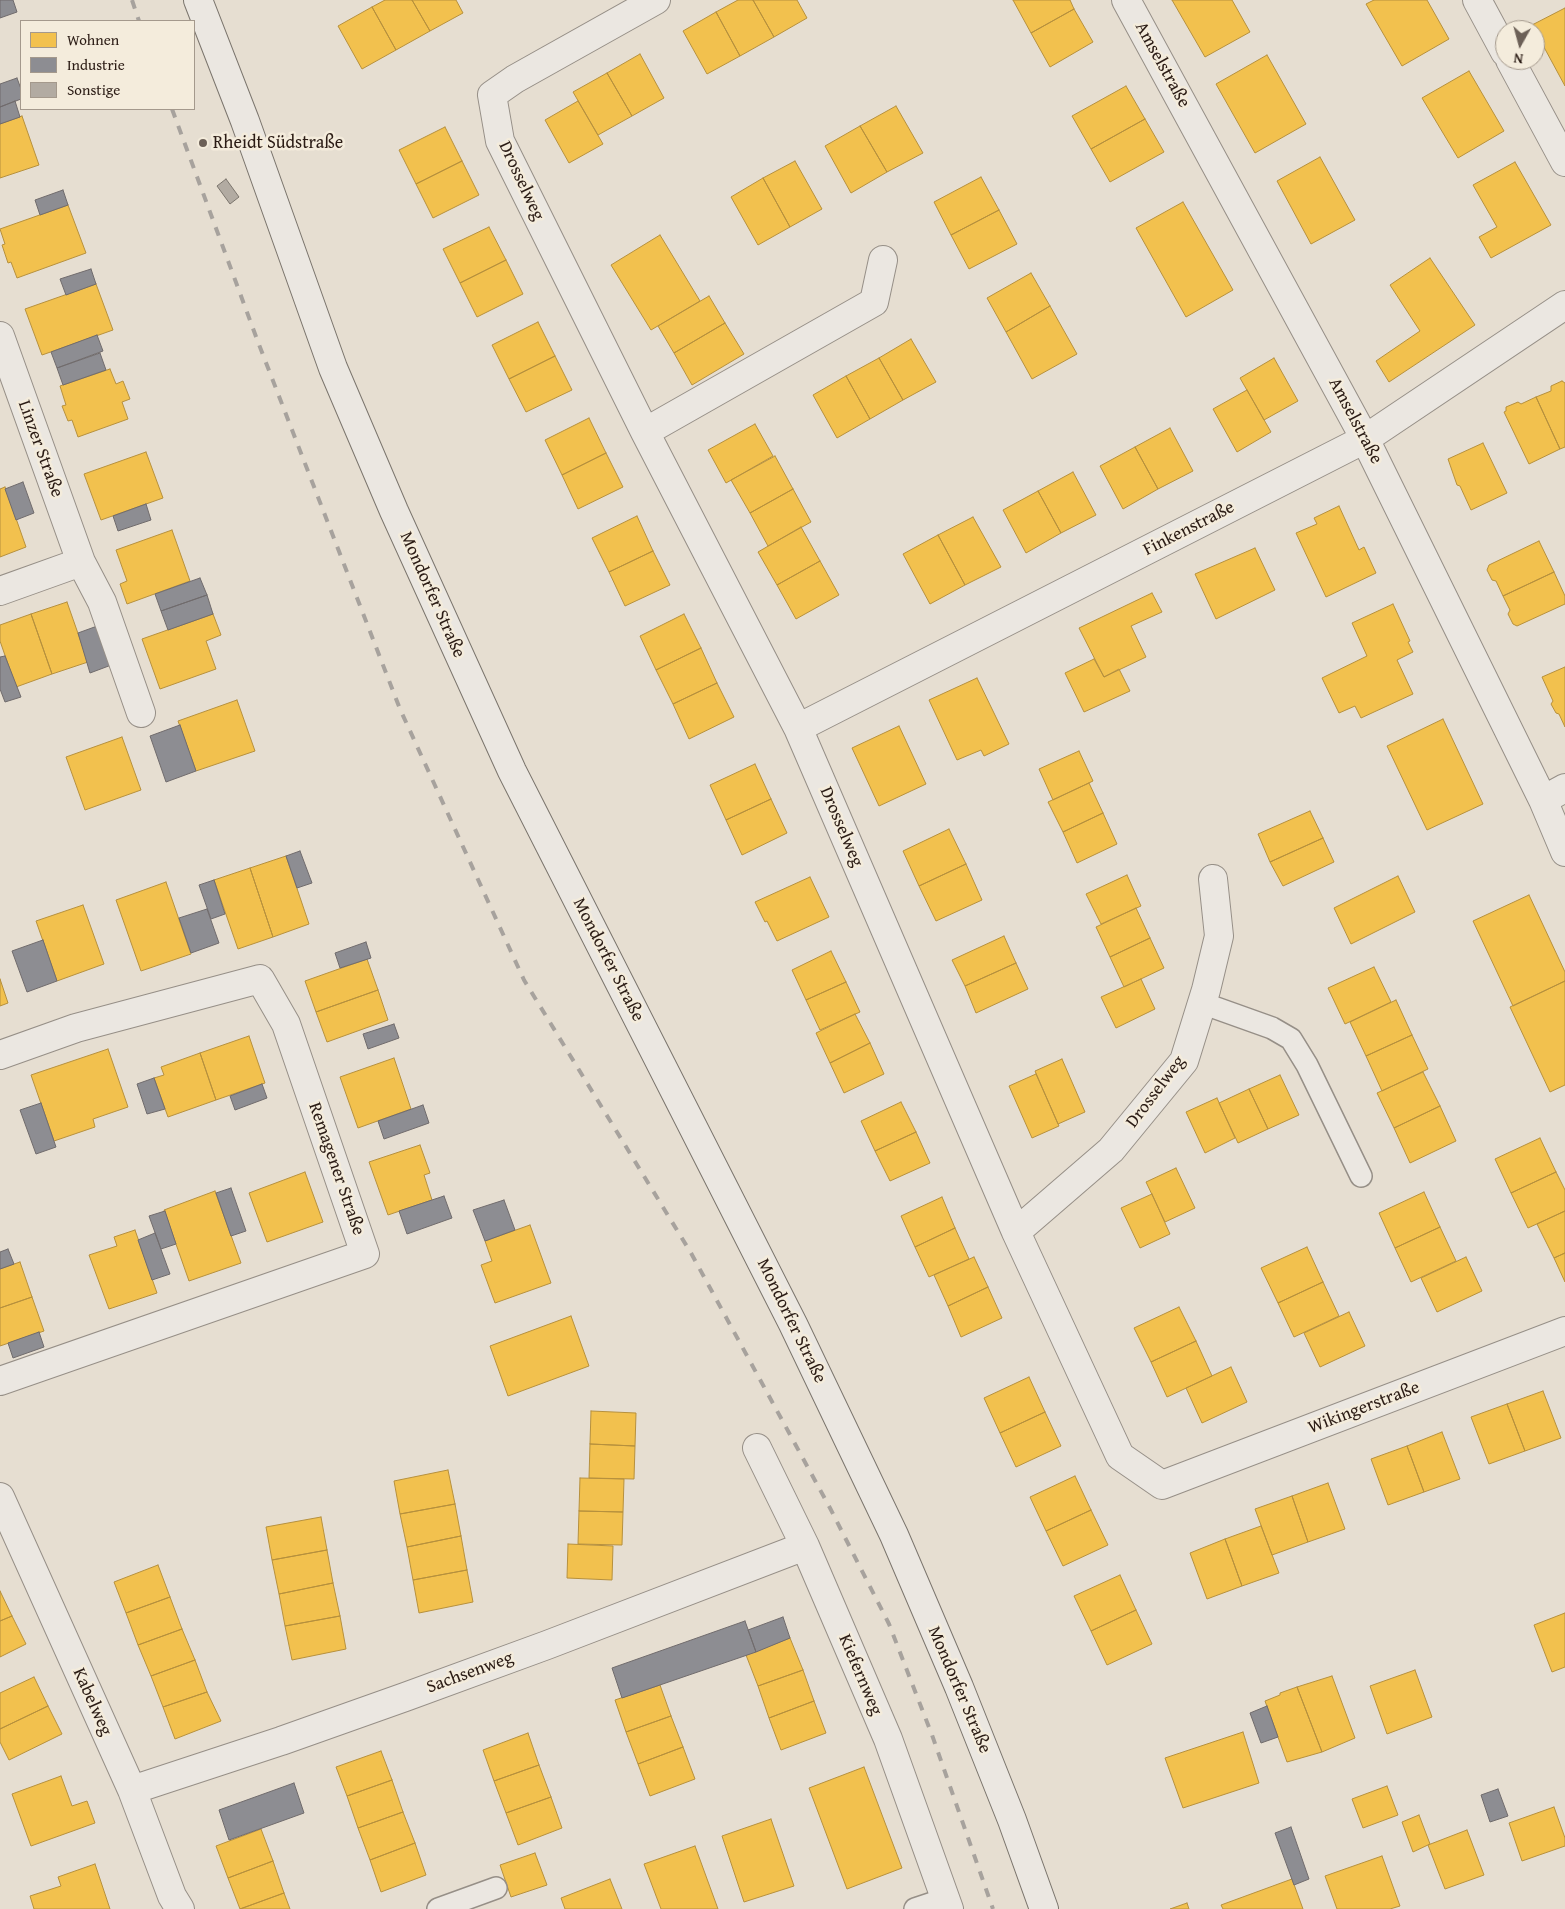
<!DOCTYPE html>
<meta charset="utf-8">
<style>
body{margin:0}
#map{position:relative;width:1565px;height:1909px;overflow:hidden;background:#e6ded1;font-family:"Gentium Book Plus",serif}
canvas{display:block}
.legend{position:absolute;left:20px;top:20px;width:175px;height:90px;box-sizing:border-box;background:#f4ecdc;border:1px solid #a4998c;margin:0;padding:6px 9px;list-style:none;font-size:15px;color:#2b1c15}
.legend li{display:flex;align-items:center;gap:10px;height:25px}
.legend b{width:25px;border:1px solid #a4998c}
.north{position:absolute;left:1495px;top:20px;width:50px;height:50px;box-sizing:border-box;background:#f4ecdc;border:1px solid #a4998c;border-radius:50%;rotate:187deg;font-size:14px;font-weight:700;line-height:20px;text-align:center;color:#2b1c15}
.north::after{content:'';display:block;margin:auto;width:18px;height:22px;background:#6c6057;clip-path:polygon(50% 0,100% 100%,50% 72%,0 100%)}
</style>
<div id="map">
<canvas width="1565" height="1909"></canvas>
<ul class="legend">
<li><b style="height:14px;background:#f2c14e"></b>Wohnen</li>
<li><b style="height:14px;background:#8d8d92"></b>Industrie</li>
<li><b style="height:14px;background:#b2aba2"></b>Sonstige</li>
</ul>
<div class="north">N</div>
</div>
<script>
const context = document.querySelector('canvas').getContext('2d');
context.lineJoin = 'round';
function fillPath(path, color) { context.fillStyle = color; context.fill(path, 'evenodd'); }
const poly = rows => new Path2D(rows.map(r => 'M' + r).join(''));
function strokePath(path, color, width, dash) { context.strokeStyle = color; context.lineWidth = width; context.lineCap = dash ? 'butt' : 'round'; context.setLineDash(dash || []); context.stroke(path); }
function drawText(font, color, halo, rows, align = 'center') {
  context.font = font + ' "Gentium Book Plus",serif'; context.lineWidth = 5; context.setLineDash([]); context.textBaseline = 'middle'; context.strokeStyle = halo; context.fillStyle = color; for (const [text, x, y, turn = 0] of rows) {
    context.save(); context.translate(x, y); context.rotate((+turn || 0) * Math.PI / 180); context.textAlign = isNaN(turn) ? turn : align; if (halo) context.strokeText(text, 0, 0); context.fillText(text, 0, 0); context.restore();
  }
}
const homes = poly([
 [385,0,412,0,430,31,396,50,372,7,385,0],
 [412,0,456,0,463,13,430,31,412,0],
 [738,0,753,0,774,37,740,56,716,12,738,0],
 [753,0,797,0,807,18,774,37,753,0],
 [1013,0,1070,0,1074,9,1031,33,1013,0],
 [1172,0,1232,0,1250,32,1205,57,1172,0],
 [1374,0,1427,0,1449,39,1402,66,1366,4,1374,0],
 [372,7,396,50,362,69,338,26,372,7],
 [1565,8,1565,86,1532,25,1565,8],
 [1074,9,1093,42,1050,67,1031,33,1074,9],
 [716,12,740,56,707,74,683,31,716,12],
 [640,54,664,98,632,116,607,73,640,54],
 [1267,55,1306,124,1255,153,1216,84,1267,55],
 [1469,71,1504,131,1458,158,1422,98,1469,71],
 [607,73,632,116,598,135,573,92,607,73],
 [1126,86,1145,119,1091,149,1072,116,1126,86],
 [578,101,603,144,569,163,545,120,578,101],
 [896,106,923,153,887,172,860,126,896,106],
 [22,116,39,165,0,178,0,124,22,116],
 [1145,119,1164,152,1110,182,1091,149,1145,119],
 [860,126,887,172,851,193,825,146,860,126],
 [445,127,462,161,416,184,399,150,445,127],
 [1320,157,1355,220,1311,244,1277,181,1320,157],
 [462,161,479,195,433,218,416,184,462,161],
 [795,161,822,209,790,227,763,178,795,161],
 [1515,162,1551,225,1491,258,1479,237,1497,227,1473,185,1515,162],
 [981,177,999,210,951,235,934,202,981,177],
 [763,178,790,227,758,245,731,197,763,178],
 [1183,202,1233,290,1186,317,1136,228,1183,202],
 [68,205,86,253,17,278,11,262,8,263,2,245,5,244,0,229,68,205],
 [999,210,1017,244,969,269,951,235,999,210],
 [489,227,506,260,460,283,443,249,489,227],
 [660,235,700,301,651,330,611,265,660,235],
 [1430,258,1475,325,1389,382,1376,361,1420,331,1390,285,1430,258],
 [506,260,523,294,477,317,460,283,506,260],
 [1031,273,1050,306,1006,332,987,298,1031,273],
 [96,284,113,330,42,355,25,309,96,284],
 [709,296,725,323,674,353,658,326,709,296],
 [1050,306,1077,354,1032,379,1006,332,1050,306],
 [538,322,555,356,509,379,492,345,538,322],
 [725,323,744,354,692,385,674,353,725,323],
 [911,339,936,382,903,400,879,358,911,339],
 [555,356,572,390,526,412,509,379,555,356],
 [879,358,903,400,870,419,846,376,879,358],
 [1274,358,1298,401,1264,420,1240,378,1274,358],
 [110,369,116,384,123,381,130,399,122,402,128,419,78,437,72,420,68,421,62,406,66,405,60,386,110,369],
 [846,376,870,419,837,438,813,395,846,376],
 [1562,381,1565,383,1565,447,1560,449,1536,397,1551,391,1551,386,1562,381],
 [1247,390,1271,432,1237,452,1213,409,1247,390],
 [1536,397,1560,449,1529,464,1504,412,1506,411,1506,407,1518,402,1521,404,1536,397],
 [589,418,606,453,562,475,545,440,589,418],
 [755,424,773,456,726,483,708,450,755,424],
 [1170,428,1193,471,1158,489,1135,447,1170,428],
 [1483,443,1507,493,1471,510,1460,486,1457,485,1448,459,1483,443],
 [1135,447,1158,489,1123,509,1100,466,1135,447],
 [146,452,163,498,101,520,84,474,146,452],
 [606,453,623,487,578,509,562,475,606,453],
 [775,456,793,489,750,513,731,480,775,456],
 [1073,472,1096,515,1061,533,1038,491,1073,472],
 [5,487,26,547,0,557,0,489,5,487],
 [793,489,811,522,768,546,750,513,793,489],
 [1038,491,1061,533,1026,553,1003,510,1038,491],
 [1339,506,1359,550,1364,547,1376,573,1326,597,1296,533,1317,524,1314,518,1339,506],
 [637,516,653,551,609,572,592,538,637,516],
 [973,517,1001,567,965,585,938,535,973,517],
 [801,527,820,561,777,585,758,552,801,527],
 [172,530,190,581,127,604,120,584,127,581,116,550,172,530],
 [938,535,965,585,930,604,903,554,938,535],
 [1539,541,1554,572,1503,596,1496,581,1492,580,1487,570,1489,565,1539,541],
 [1255,548,1275,590,1216,619,1195,574,1255,548],
 [653,551,670,585,625,606,609,572,653,551],
 [820,561,839,595,796,619,777,585,820,561],
 [1554,572,1565,596,1565,604,1517,626,1513,624,1508,614,1510,610,1503,596,1554,572],
 [1152,593,1162,612,1131,626,1146,657,1104,677,1079,628,1152,593],
 [67,602,88,662,52,674,31,614,67,602],
 [1393,604,1410,641,1408,642,1413,652,1397,660,1413,694,1361,718,1355,706,1339,713,1322,678,1367,656,1352,623,1393,604],
 [31,614,52,674,16,687,0,641,0,625,31,614],
 [213,614,221,635,206,641,216,669,160,689,142,639,213,614],
 [684,614,701,648,656,670,640,636,684,614],
 [701,648,717,683,673,704,656,670,701,648],
 [1094,659,1104,677,1119,669,1130,691,1084,712,1065,673,1094,659],
 [1565,667,1565,727,1559,714,1556,713,1551,704,1553,701,1542,677,1565,667],
 [977,678,1009,744,984,756,981,750,957,760,929,700,977,678],
 [717,683,734,717,689,739,673,704,717,683],
 [237,700,255,751,196,771,178,721,237,700],
 [1443,719,1483,804,1427,830,1387,746,1443,719],
 [899,726,926,784,879,806,852,748,899,726],
 [122,737,141,790,85,810,66,757,122,737],
 [1079,751,1093,781,1053,800,1039,769,1079,751],
 [755,764,771,799,726,820,710,785,755,764],
 [1089,783,1103,813,1063,832,1048,802,1089,783],
 [771,799,787,833,742,855,726,820,771,799],
 [1310,811,1323,838,1270,862,1258,834,1310,811],
 [1103,813,1117,844,1077,863,1063,832,1103,813],
 [949,829,966,864,919,886,903,851,949,829],
 [1323,838,1334,862,1283,886,1270,862,1323,838],
 [286,856,309,924,273,937,250,868,286,856],
 [966,864,982,900,936,921,919,886,966,864],
 [250,868,273,937,238,949,214,880,250,868],
 [1127,875,1141,906,1101,924,1086,894,1127,875],
 [1398,876,1415,912,1351,944,1334,908,1398,876],
 [810,877,829,917,777,941,767,921,765,922,755,902,810,877],
 [166,882,191,954,141,971,116,900,166,882],
 [1529,895,1565,972,1565,981,1513,1006,1473,921,1529,895],
 [83,905,104,964,57,981,36,921,83,905],
 [1136,908,1150,938,1110,957,1096,927,1136,908],
 [1004,936,1016,963,965,986,952,960,1004,936],
 [1150,938,1164,968,1124,987,1110,957,1150,938],
 [831,951,846,982,806,1000,792,970,831,951],
 [367,959,378,990,316,1012,305,981,367,959],
 [1016,963,1028,989,976,1013,965,986,1016,963],
 [1374,967,1391,1002,1345,1024,1328,988,1374,967],
 [0,979,8,1003,0,1006,0,979],
 [1141,979,1155,1009,1116,1028,1101,997,1141,979],
 [1565,981,1565,1085,1550,1092,1510,1007,1565,981],
 [846,982,860,1012,820,1030,806,1000,846,982],
 [378,990,388,1020,327,1042,316,1012,378,990],
 [1396,1000,1412,1035,1366,1056,1350,1022,1396,1000],
 [855,1014,870,1043,830,1063,816,1033,855,1014],
 [1412,1035,1428,1069,1382,1091,1366,1056,1412,1035],
 [249,1036,265,1083,216,1100,200,1053,249,1036],
 [870,1043,884,1074,844,1093,830,1063,870,1043],
 [108,1049,128,1107,93,1119,95,1127,54,1141,31,1075,108,1049],
 [200,1053,216,1100,168,1117,154,1078,164,1075,161,1067,200,1053],
 [394,1058,411,1109,358,1128,340,1077,394,1058],
 [1062,1059,1085,1112,1058,1124,1035,1071,1062,1059],
 [1423,1072,1440,1106,1394,1128,1377,1093,1423,1072],
 [1036,1074,1059,1126,1032,1138,1009,1086,1036,1074],
 [1280,1075,1299,1115,1268,1129,1249,1089,1280,1075],
 [1249,1089,1268,1129,1238,1143,1219,1103,1249,1089],
 [1217,1098,1235,1138,1205,1153,1186,1112,1217,1098],
 [901,1102,916,1132,875,1151,861,1121,901,1102],
 [1440,1106,1456,1141,1410,1163,1394,1128,1440,1106],
 [916,1132,930,1163,890,1181,875,1151,916,1132],
 [1540,1138,1556,1172,1511,1193,1495,1159,1540,1138],
 [420,1145,430,1173,424,1175,432,1200,388,1215,369,1162,420,1145],
 [1176,1168,1195,1208,1165,1222,1146,1182,1176,1168],
 [305,1172,323,1222,267,1242,249,1193,305,1172],
 [1556,1172,1565,1190,1565,1211,1528,1228,1511,1193,1556,1172],
 [215,1191,241,1263,189,1281,164,1210,215,1191],
 [1424,1192,1440,1227,1395,1248,1379,1213,1424,1192],
 [1152,1194,1170,1234,1140,1248,1121,1208,1152,1194],
 [942,1197,955,1228,915,1247,901,1216,942,1197],
 [1565,1211,1565,1253,1554,1258,1537,1224,1565,1211],
 [530,1225,551,1283,495,1303,481,1265,492,1261,485,1241,530,1225],
 [1440,1227,1456,1261,1411,1282,1395,1248,1440,1227],
 [955,1228,969,1259,929,1277,915,1247,955,1228],
 [135,1230,157,1293,109,1309,89,1255,117,1246,114,1237,135,1230],
 [1307,1247,1323,1282,1278,1303,1261,1268,1307,1247],
 [1565,1253,1565,1282,1554,1258,1565,1253],
 [974,1257,988,1287,948,1306,934,1275,974,1257],
 [1466,1257,1482,1291,1437,1312,1421,1278,1466,1257],
 [20,1262,32,1297,0,1308,0,1269,20,1262],
 [1323,1282,1339,1316,1294,1337,1278,1303,1323,1282],
 [988,1287,1002,1318,961,1337,948,1306,988,1287],
 [32,1297,44,1331,0,1346,0,1308,32,1297],
 [1179,1307,1196,1341,1151,1362,1134,1328,1179,1307],
 [1349,1312,1365,1346,1320,1367,1304,1333,1349,1312],
 [571,1316,589,1366,508,1396,490,1346,571,1316],
 [1196,1341,1212,1376,1167,1397,1151,1362,1196,1341],
 [1231,1367,1247,1402,1202,1423,1186,1388,1231,1367],
 [1029,1377,1045,1412,1000,1433,984,1398,1029,1377],
 [1543,1391,1561,1438,1525,1451,1507,1404,1543,1391],
 [1507,1404,1525,1451,1489,1464,1471,1417,1507,1404],
 [591,1411,636,1413,635,1446,590,1444,591,1411],
 [1045,1412,1061,1446,1016,1467,1000,1433,1045,1412],
 [1442,1432,1460,1479,1424,1492,1407,1446,1442,1432],
 [590,1444,635,1446,634,1479,589,1478,590,1444],
 [1407,1446,1424,1492,1388,1505,1371,1459,1407,1446],
 [448,1470,455,1504,400,1514,394,1481,448,1470],
 [1075,1476,1091,1510,1046,1531,1030,1497,1075,1476],
 [580,1478,624,1479,623,1512,579,1511,580,1478],
 [1328,1483,1345,1529,1308,1542,1292,1496,1328,1483],
 [1292,1496,1308,1542,1272,1555,1255,1509,1292,1496],
 [455,1504,461,1536,407,1547,400,1514,455,1504],
 [1091,1510,1108,1545,1063,1566,1046,1531,1091,1510],
 [579,1511,623,1512,622,1545,578,1544,579,1511],
 [321,1517,327,1550,272,1560,266,1527,321,1517],
 [1261,1526,1279,1573,1242,1586,1225,1539,1261,1526],
 [461,1536,467,1570,413,1580,407,1547,461,1536],
 [1225,1539,1242,1586,1207,1599,1190,1553,1225,1539],
 [568,1544,613,1546,612,1580,567,1578,568,1544],
 [327,1550,333,1583,279,1594,272,1560,327,1550],
 [158,1565,170,1597,126,1613,114,1582,158,1565],
 [467,1570,473,1602,419,1613,413,1580,467,1570],
 [1120,1575,1136,1610,1091,1631,1074,1596,1120,1575],
 [333,1583,340,1616,285,1626,279,1594,333,1583],
 [0,1591,12,1616,0,1621,0,1591],
 [170,1597,182,1629,138,1645,126,1613,170,1597],
 [1136,1610,1152,1644,1107,1665,1091,1631,1136,1610],
 [1565,1613,1565,1667,1552,1672,1534,1625,1565,1613],
 [12,1616,26,1644,0,1657,0,1621,12,1616],
 [340,1616,346,1649,292,1660,285,1626,340,1616],
 [182,1629,195,1660,151,1676,138,1645,182,1629],
 [790,1638,803,1670,758,1686,746,1655,790,1638],
 [195,1660,207,1692,163,1707,151,1676,195,1660],
 [803,1670,814,1701,769,1718,758,1686,803,1670],
 [1415,1670,1432,1717,1387,1734,1370,1686,1415,1670],
 [1332,1676,1355,1738,1322,1752,1297,1687,1332,1676],
 [34,1677,48,1706,0,1729,0,1693,34,1677],
 [660,1685,671,1716,626,1732,615,1700,660,1685],
 [1297,1687,1322,1752,1287,1762,1265,1701,1280,1695,1280,1693,1297,1687],
 [207,1692,221,1721,175,1739,163,1707,207,1692],
 [814,1701,826,1733,781,1750,769,1718,814,1701],
 [48,1706,62,1734,9,1760,0,1742,0,1729,48,1706],
 [671,1716,683,1747,638,1764,626,1732,671,1716],
 [1243,1732,1259,1783,1183,1808,1165,1758,1243,1732],
 [528,1733,539,1765,494,1781,483,1750,528,1733],
 [683,1747,695,1779,650,1796,638,1764,683,1747],
 [381,1751,392,1780,347,1796,336,1767,381,1751],
 [539,1765,551,1797,506,1813,494,1781,539,1765],
 [864,1767,902,1868,847,1889,809,1788,864,1767],
 [61,1776,72,1806,87,1801,95,1823,31,1846,12,1794,61,1776],
 [392,1780,403,1812,358,1828,347,1796,392,1780],
 [1387,1786,1398,1815,1363,1828,1352,1799,1387,1786],
 [551,1797,562,1828,518,1845,506,1813,551,1797],
 [1554,1807,1565,1838,1565,1846,1522,1861,1509,1823,1554,1807],
 [403,1812,415,1843,370,1860,358,1828,403,1812],
 [1419,1815,1430,1844,1413,1852,1402,1822,1419,1815],
 [771,1819,794,1886,744,1902,722,1836,771,1819],
 [261,1829,273,1861,228,1878,216,1846,261,1829],
 [1467,1830,1484,1875,1445,1889,1428,1845,1467,1830],
 [415,1843,426,1875,381,1892,370,1860,415,1843],
 [695,1846,718,1909,661,1909,644,1864,695,1846],
 [535,1853,547,1885,511,1897,500,1865,535,1853],
 [1382,1856,1400,1906,1390,1909,1337,1909,1325,1876,1382,1856],
 [273,1861,284,1893,240,1909,228,1878,273,1861],
 [95,1864,110,1909,34,1909,30,1896,61,1886,58,1877,95,1864],
 [610,1879,622,1909,565,1909,561,1898,610,1879],
 [1292,1879,1303,1909,1223,1909,1221,1905,1292,1879],
 [284,1893,290,1909,240,1909,284,1893],
 [1187,1903,1189,1909,1170,1909,1187,1903]
]);
fillPath(homes, '#f2c14e');
strokePath(homes, '#b6903d', 1);
const industry = poly([
 [0,0,13,0,17,12,0,18,0,0],
 [17,78,21,89,21,99,0,107,0,84,17,78],
 [15,101,20,117,0,124,0,107,15,101],
 [63,190,68,205,40,215,35,200,63,190],
 [91,269,96,284,66,295,60,279,91,269],
 [97,335,103,351,57,368,51,352,97,335],
 [100,353,106,370,63,385,57,368,100,353],
 [23,482,34,513,16,520,5,489,23,482],
 [146,504,151,520,118,531,113,516,146,504],
 [200,578,207,595,161,611,155,594,200,578],
 [207,595,213,614,168,630,161,611,207,595],
 [100,625,114,664,90,673,78,633,100,625],
 [5,656,21,697,5,702,0,689,0,657,5,656],
 [180,725,196,771,166,782,150,736,180,725],
 [300,851,312,883,297,888,286,856,300,851],
 [214,880,225,914,211,919,199,885,214,880],
 [207,909,219,943,191,953,179,918,207,909],
 [43,940,57,981,27,992,12,951,43,940],
 [366,942,371,958,340,968,335,953,366,942],
 [394,1024,399,1038,368,1049,363,1034,394,1024],
 [154,1078,165,1109,147,1114,137,1084,154,1078],
 [262,1084,267,1098,235,1110,230,1096,262,1084],
 [41,1103,56,1147,36,1154,20,1110,41,1103],
 [423,1105,429,1123,384,1139,378,1121,423,1105],
 [231,1188,246,1231,231,1236,216,1193,231,1188],
 [444,1196,452,1218,407,1234,399,1211,444,1196],
 [504,1200,515,1230,485,1241,473,1210,504,1200],
 [165,1211,176,1244,161,1249,149,1216,165,1211],
 [155,1233,170,1274,152,1280,138,1240,155,1233],
 [8,1249,14,1264,0,1269,0,1252,8,1249],
 [39,1332,44,1347,13,1358,8,1343,39,1332],
 [783,1617,790,1638,756,1652,748,1630,783,1617],
 [745,1621,756,1652,622,1698,612,1668,745,1621],
 [1267,1706,1278,1737,1261,1743,1250,1713,1267,1706],
 [294,1783,304,1813,229,1840,219,1810,294,1783],
 [1498,1789,1508,1816,1490,1822,1481,1795,1498,1789],
 [1291,1827,1309,1879,1294,1885,1275,1833,1291,1827]
]);
fillPath(industry, '#8d8d92');
strokePath(industry, '#706b6c', 1);
const building = poly([
 [226,179,239,197,230,204,217,186,226,179]
]);
fillPath(building, '#b2aba2');
strokePath(building, '#7b756d', 1);
const service = poly([
 [1202,1003,1272,1028,1291,1039,1307,1065,1361,1176],
 [438,1909,496,1888],
 [915,1909,945,1899]
]);
const minor = poly([
 [656,0,515,79,492,95,500,141,645,432,798,728,1016,1232,1120,1456,1162,1485,1565,1331],
 [1126,0,1365,439,1543,800,1565,852],
 [1477,0,1505,52],
 [1510,60,1565,162],
 [0,336,81,562,0,591],
 [645,432,874,302,883,260],
 [81,562,102,602,141,713],
 [798,728,1365,439,1565,305],
 [1543,800,1565,788],
 [0,1055,76,1028,260,979,286,1024,365,1254,0,1381],
 [1016,1232,1111,1150,1184,1061,1206,990,1219,936,1213,879],
 [757,1448,805,1546,888,1739,949,1909],
 [0,1497,132,1790,172,1896,180,1909],
 [132,1790,281,1741,405,1697,547,1645,805,1546]
]);
const secondary = poly([
 [198,0,245,121,333,368,394,511,512,771,793,1324,894,1535,959,1687,1012,1820,1044,1909]
]);
strokePath(service, '#968f87', 24);
strokePath(minor, '#968f87', 30);
strokePath(secondary, '#7b756d', 30);
strokePath(service, '#ebe7e1', 21);
strokePath(minor, '#ebe7e1', 28);
strokePath(secondary, '#ebe7e1', 28);
strokePath(poly([
 [132,0,139,21],
 [172,109,258,342,400,709,524,980,691,1253,830,1508,889,1624,932,1735,993,1909]
]), '#a7a29d', 4, [9, 9]);
for (const [x, y, r, color] of [
 [203,143,5,"#6c6057"]
]) { const dot = new Path2D(); dot.arc(x, y, r, 0, 2 * Math.PI); context.fillStyle = color; context.fill(dot); strokePath(dot, '#f4ecdc', 2); }
drawText('18px', '#2b1c15', '#f4ecdc', [
 ["Amselstraße",1162,65,61],
 ["Drosselweg",521,181,65],
 ["Amselstraße",1355,421,62],
 ["Linzer Straße",40,449,70],
 ["Finkenstraße",1189,529,-27],
 ["Mondorfer Straße",432,595,66],
 ["Drosselweg",841,827,67],
 ["Mondorfer Straße",608,960,63],
 ["Drosselweg",1156,1092,-53],
 ["Remagener Straße",336,1169,71],
 ["Mondorfer Straße",791,1321,64],
 ["Wikingerstraße",1364,1408,-21],
 ["Sachsenweg",470,1673,-20],
 ["Kiefernweg",860,1675,67],
 ["Mondorfer Straße",959,1690,67],
 ["Kabelweg",92,1702,66]
]);
drawText('18px', '#2b1c15', '#f4ecdc', [
 ["Rheidt Südstraße",213,143]
], 'left');
</script>
